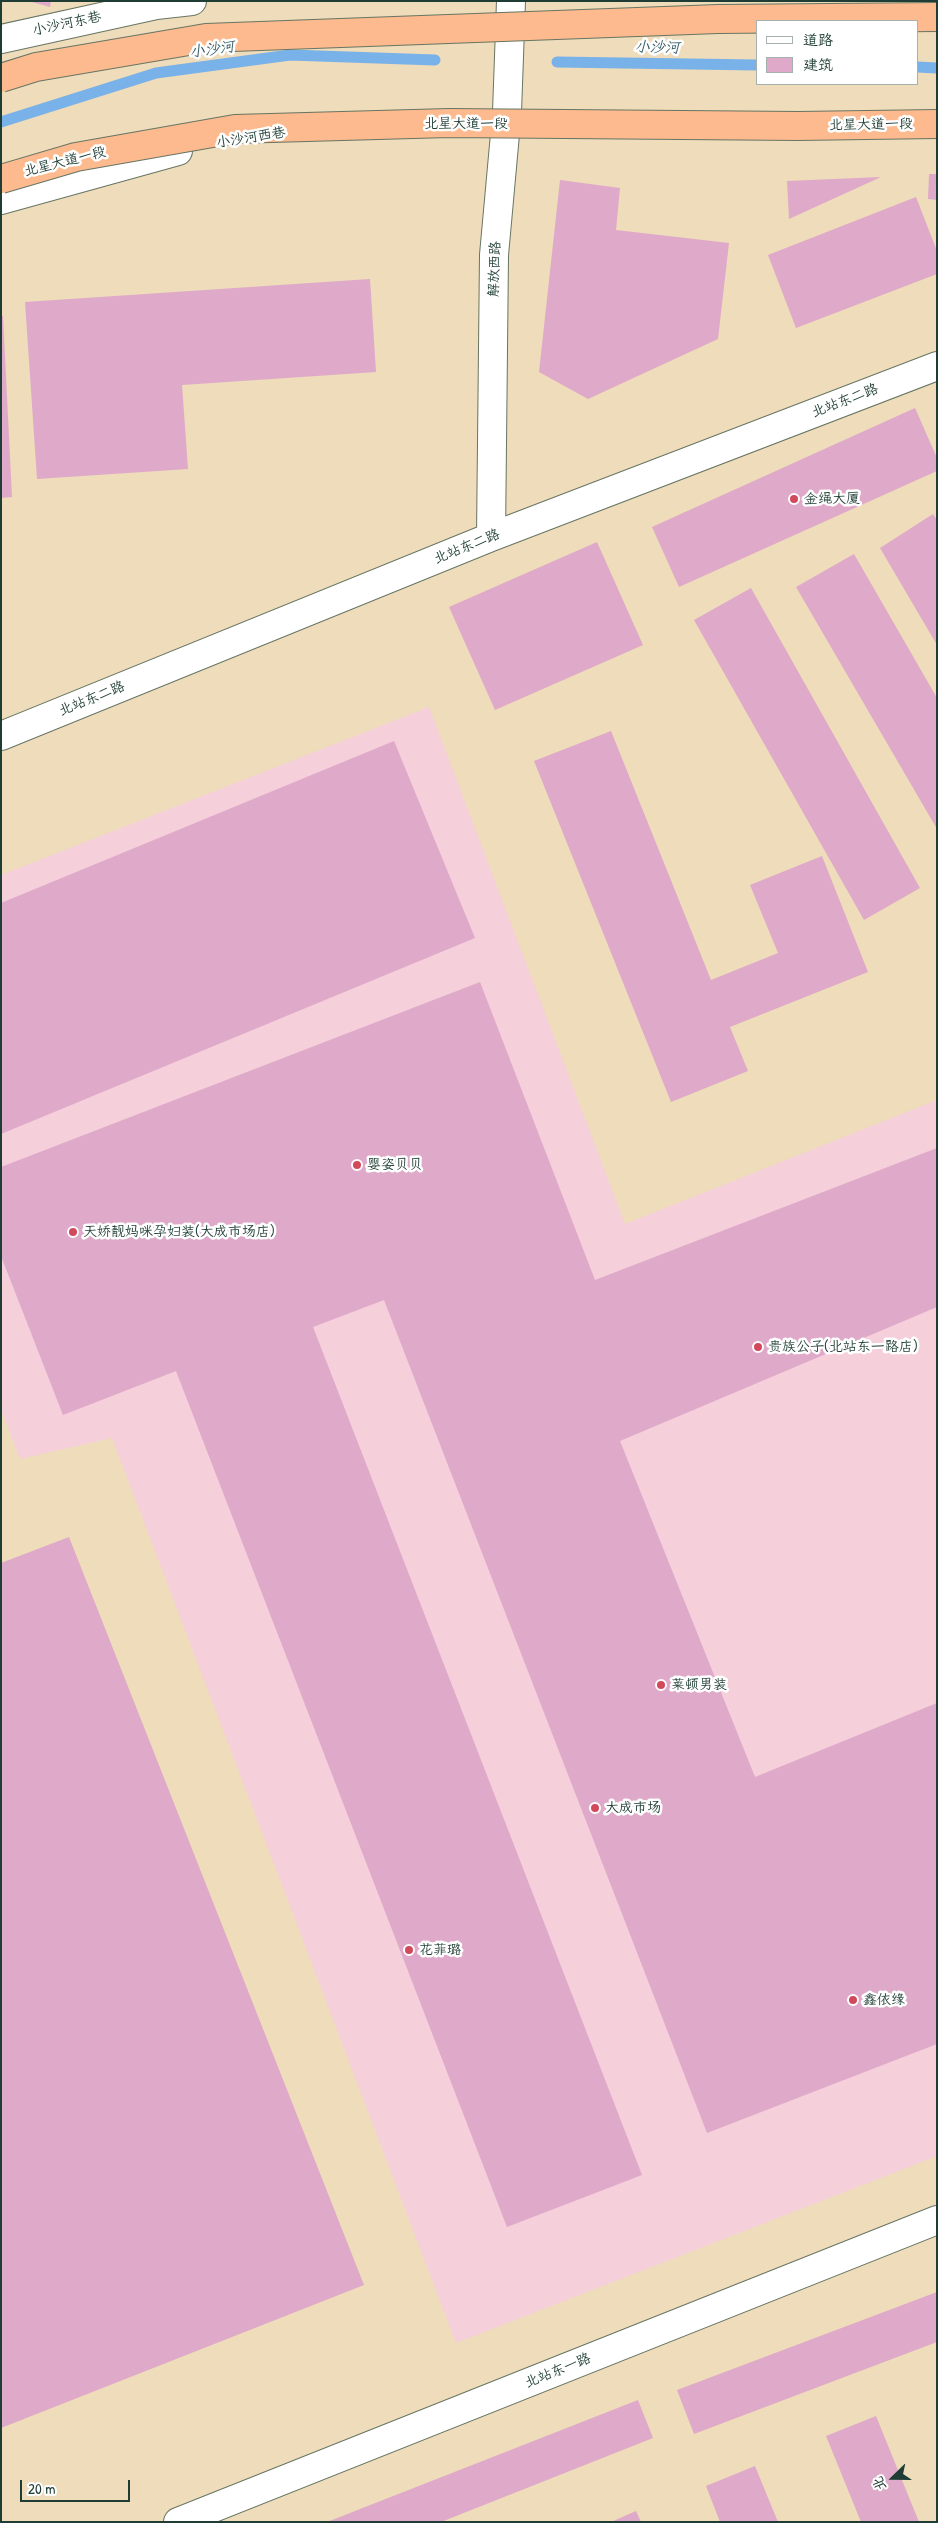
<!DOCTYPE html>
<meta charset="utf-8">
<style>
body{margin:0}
#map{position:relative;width:938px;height:2523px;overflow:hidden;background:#eedcba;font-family:"Patrick Hand","LXGW WenKai TC",sans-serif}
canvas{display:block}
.frame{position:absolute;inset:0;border:2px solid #1f3d34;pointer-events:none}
.legend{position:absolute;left:756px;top:20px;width:162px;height:65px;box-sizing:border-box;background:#fff;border:1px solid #a5b1ae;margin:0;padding:6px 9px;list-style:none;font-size:15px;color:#1f3d34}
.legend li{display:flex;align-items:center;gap:10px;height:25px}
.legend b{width:25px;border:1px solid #a5b1ae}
.north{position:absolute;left:868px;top:2453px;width:50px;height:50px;-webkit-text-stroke:4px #fff;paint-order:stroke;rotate:248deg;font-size:14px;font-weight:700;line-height:20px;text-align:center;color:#1f3d34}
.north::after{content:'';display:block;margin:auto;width:18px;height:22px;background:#1f3d34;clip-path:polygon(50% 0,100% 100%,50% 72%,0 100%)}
.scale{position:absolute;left:20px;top:2480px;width:110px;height:22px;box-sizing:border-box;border:2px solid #1f3d34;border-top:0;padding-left:6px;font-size:15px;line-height:18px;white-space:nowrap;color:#1f3d34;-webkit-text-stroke:4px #fff;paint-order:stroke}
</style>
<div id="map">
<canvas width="938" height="2523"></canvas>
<div class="frame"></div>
<ul class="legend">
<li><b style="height:6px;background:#fff"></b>道路</li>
<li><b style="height:14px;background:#dfa9c9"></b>建筑</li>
</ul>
<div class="north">北</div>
<div class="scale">20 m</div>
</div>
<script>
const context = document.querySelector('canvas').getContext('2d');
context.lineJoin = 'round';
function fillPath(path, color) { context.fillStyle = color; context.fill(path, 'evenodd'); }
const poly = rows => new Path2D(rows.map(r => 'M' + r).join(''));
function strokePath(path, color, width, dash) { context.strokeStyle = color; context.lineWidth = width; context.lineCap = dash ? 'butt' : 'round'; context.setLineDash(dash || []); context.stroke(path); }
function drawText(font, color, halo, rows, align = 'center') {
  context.font = font + ' "Patrick Hand","LXGW WenKai TC",sans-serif'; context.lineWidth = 5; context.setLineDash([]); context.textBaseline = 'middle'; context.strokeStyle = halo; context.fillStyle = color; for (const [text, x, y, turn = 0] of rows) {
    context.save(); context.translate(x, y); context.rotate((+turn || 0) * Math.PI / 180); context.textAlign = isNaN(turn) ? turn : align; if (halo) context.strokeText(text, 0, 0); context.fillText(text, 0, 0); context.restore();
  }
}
fillPath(poly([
 [429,707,625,1224,937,1100,937,2156,456,2343,112,1438,20,1459,1,1409,1,875]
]), '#f5cfda');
strokePath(poly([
 [557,62,757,65],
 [917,67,937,68],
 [1,122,156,73,290,55,435,60]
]), '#79b1e9', 11);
fillPath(poly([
 [28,1,51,1,50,7],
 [929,174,937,174,937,200,928,199],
 [881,177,789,219,787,181],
 [560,180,620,188,616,230,729,243,718,339,588,399,539,372],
 [916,197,937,251,937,274,796,328,768,255],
 [370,279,376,372,182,385,188,469,37,479,25,302],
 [1,316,3,316,12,497,1,498],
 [915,408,937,458,937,471,679,587,652,527],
 [933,514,937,520,937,645,880,548],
 [597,542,643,645,495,710,449,607],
 [854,554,937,698,937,829,796,587],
 [751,588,920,888,864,920,694,620],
 [611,731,711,980,778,953,750,885,822,856,868,972,730,1027,748,1071,671,1102,534,761],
 [394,741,475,938,1,1134,1,903],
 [480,982,595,1280,937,1148,937,1307,620,1441,755,1777,937,1703,937,2044,707,2133,384,1300,313,1327,642,2175,507,2227,176,1371,63,1415,1,1256,1,1167],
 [69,1537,364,2285,1,2428,1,1563],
 [937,2292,937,2342,694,2434,677,2390],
 [638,2400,653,2438,441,2522,327,2522],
 [876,2416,919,2522,861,2522,826,2436],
 [755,2466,778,2522,720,2522,706,2486],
 [636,2511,641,2522,611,2522]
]), '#dfa9c9');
const minor = poly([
 [1,39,156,5,192,1],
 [1,200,178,151]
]);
const tertiary = poly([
 [491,537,494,255,507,112,511,1],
 [1,736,491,537,937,366],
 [178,2522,937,2220]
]);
strokePath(minor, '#677563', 30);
strokePath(tertiary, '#677563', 30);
strokePath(minor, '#fff', 28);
strokePath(tertiary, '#fff', 28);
const trunkBridge = poly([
 [1,78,36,67,206,38,718,19,937,17],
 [1,179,76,157,235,129,449,123,798,126,937,124]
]);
strokePath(trunkBridge, '#677563', 30, []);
strokePath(trunkBridge, '#fcba8e', 28);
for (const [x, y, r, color] of [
 [794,499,5,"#d1495b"],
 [357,1165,5,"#d1495b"],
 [73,1232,5,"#d1495b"],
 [758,1347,5,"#d1495b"],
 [661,1685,5,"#d1495b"],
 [595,1808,5,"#d1495b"],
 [409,1950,5,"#d1495b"],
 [853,2000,5,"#d1495b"]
]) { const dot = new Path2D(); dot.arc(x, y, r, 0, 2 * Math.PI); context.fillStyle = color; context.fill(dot); strokePath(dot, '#fff', 2); }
drawText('14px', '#1f3d34', '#fff', [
 ["小沙河东巷",67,24,-12],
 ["北星大道一段",466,124],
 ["北星大道一段",871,125,-1],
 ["小沙河西巷",251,138,-9],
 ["北星大道一段",65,162,-14],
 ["解放西路",495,269,-88],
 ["北站东二路",845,401,-21],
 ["北站东二路",467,547,-22],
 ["北站东二路",92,699,-22],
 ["北站东一路",558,2371,-22]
]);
drawText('14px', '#1f3d34', '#fff', [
 ["金绳大厦",804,499],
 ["婴姿贝贝",367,1165],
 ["天娇靓妈咪孕妇装(大成市场店)",83,1232],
 ["贵族公子(北站东一路店)",768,1347],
 ["莱顿男装",671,1685],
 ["大成市场",605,1808],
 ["花菲璐",419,1950],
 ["鑫依缘",863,2000]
], 'left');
drawText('italic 15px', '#3a606a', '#fff', [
 ["小沙河",657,48,1],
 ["小沙河",212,50,-8]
]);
</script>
